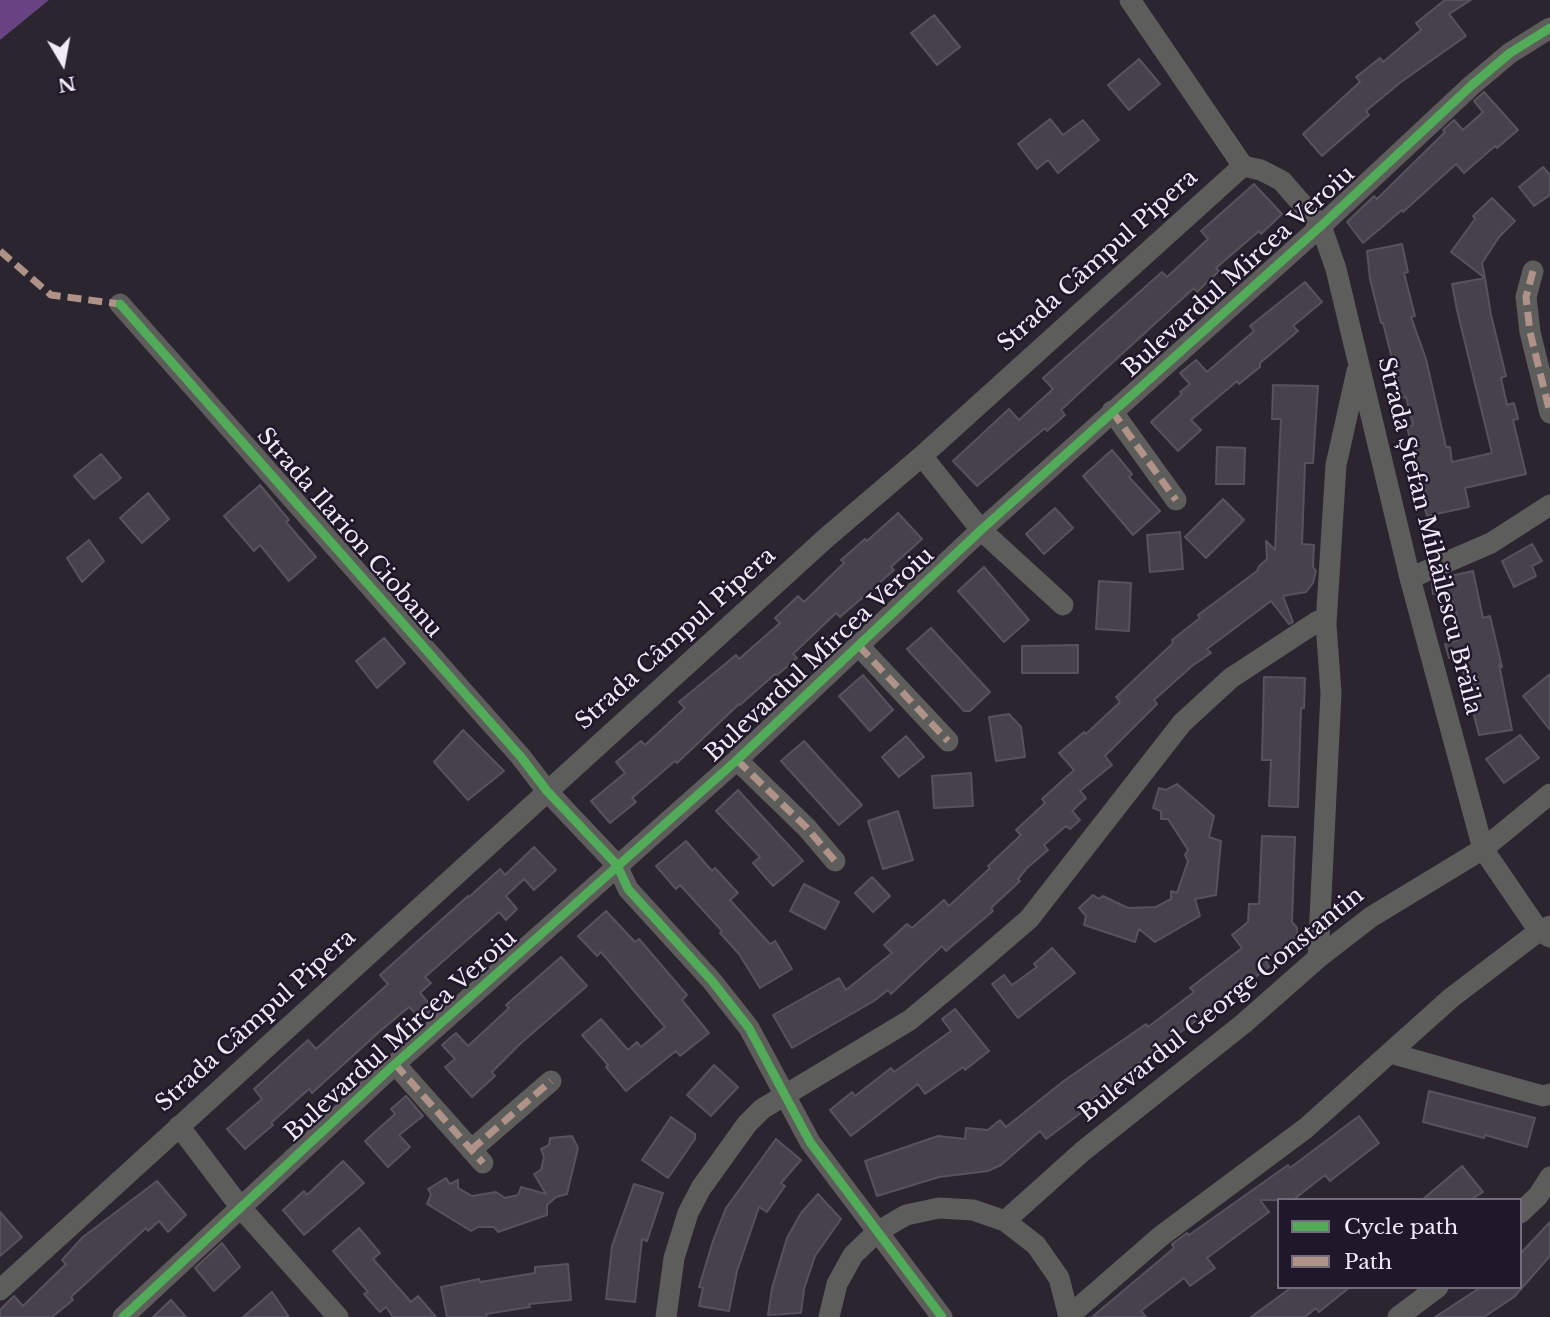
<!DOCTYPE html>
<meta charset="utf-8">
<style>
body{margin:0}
#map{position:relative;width:1550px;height:1317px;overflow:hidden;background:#2a252f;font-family:"Libre Baskerville",serif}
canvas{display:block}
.legend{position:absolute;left:1277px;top:1198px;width:245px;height:91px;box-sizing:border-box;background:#21172a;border:2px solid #746b7c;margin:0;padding:9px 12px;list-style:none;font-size:21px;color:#f1eaf7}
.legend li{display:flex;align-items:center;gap:14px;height:35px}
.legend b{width:35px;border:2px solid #746b7c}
.north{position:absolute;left:28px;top:28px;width:70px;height:70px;-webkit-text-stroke:5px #21172a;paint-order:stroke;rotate:170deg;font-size:19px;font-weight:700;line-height:28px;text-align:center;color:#f1eaf7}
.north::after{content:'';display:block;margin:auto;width:24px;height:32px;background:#f1eaf7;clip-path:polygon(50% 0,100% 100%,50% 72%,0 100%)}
</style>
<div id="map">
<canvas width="1550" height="1317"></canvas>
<ul class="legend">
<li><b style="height:9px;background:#51ab58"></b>Cycle path</li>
<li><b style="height:9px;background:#af9288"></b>Path</li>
</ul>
<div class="north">N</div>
</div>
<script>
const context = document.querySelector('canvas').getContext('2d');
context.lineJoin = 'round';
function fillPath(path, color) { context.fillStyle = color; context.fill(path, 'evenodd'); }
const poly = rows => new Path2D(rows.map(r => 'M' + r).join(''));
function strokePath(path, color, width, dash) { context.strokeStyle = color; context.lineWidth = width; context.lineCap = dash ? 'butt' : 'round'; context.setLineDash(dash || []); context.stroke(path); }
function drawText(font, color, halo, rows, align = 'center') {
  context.font = font + ' "Libre Baskerville",serif'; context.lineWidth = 5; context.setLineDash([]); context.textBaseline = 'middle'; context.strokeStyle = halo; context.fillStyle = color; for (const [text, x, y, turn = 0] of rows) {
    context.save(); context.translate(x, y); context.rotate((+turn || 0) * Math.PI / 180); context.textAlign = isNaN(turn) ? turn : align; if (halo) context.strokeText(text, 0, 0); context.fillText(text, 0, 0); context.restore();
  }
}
fillPath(poly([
 [0,0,49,0,0,40]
]), '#684483');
const building = poly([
 [1445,0,1471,0,1449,14,1466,36,1401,82,1366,111,1369,115,1322,156,1303,134,1360,82,1356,77,1380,58,1383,62,1421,30,1416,23,1445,0],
 [934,15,960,47,937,65,911,33,934,15],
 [1139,59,1160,84,1129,110,1108,85,1139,59],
 [1484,92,1518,130,1497,148,1495,146,1464,173,1456,164,1403,212,1402,210,1363,243,1347,222,1374,196,1377,199,1445,132,1443,130,1454,120,1463,130,1483,112,1474,101,1484,92],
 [1050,119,1063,135,1083,120,1099,140,1058,173,1048,160,1037,169,1018,144,1050,119],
 [1543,167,1550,175,1550,195,1534,206,1519,187,1543,167],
 [1254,184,1282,214,1261,234,1259,231,1216,268,1219,271,1197,292,1194,288,1089,384,1061,410,1065,415,1047,431,1045,428,977,486,953,461,1009,409,1019,420,1053,389,1043,378,1162,272,1167,277,1208,239,1201,231,1254,184],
 [1492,198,1515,221,1499,237,1482,263,1485,278,1451,252,1475,219,1473,216,1492,198],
 [1402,244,1408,272,1404,273,1415,316,1411,317,1426,359,1446,447,1450,447,1452,462,1492,453,1457,310,1452,284,1485,278,1491,315,1506,376,1501,378,1507,405,1514,403,1518,419,1513,420,1526,474,1465,488,1469,507,1427,516,1420,492,1426,490,1411,454,1414,454,1407,427,1413,425,1406,397,1402,398,1383,323,1381,323,1370,279,1367,251,1402,244],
 [1305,282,1322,302,1293,326,1298,331,1260,363,1260,367,1239,384,1237,381,1191,420,1201,430,1178,451,1151,422,1182,394,1180,392,1190,384,1180,373,1196,360,1207,372,1254,331,1250,326,1305,282],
 [1273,385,1318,386,1313,463,1305,463,1302,544,1314,545,1313,567,1316,571,1313,583,1306,592,1283,596,1293,622,1289,624,1271,601,1207,649,1211,653,1192,666,1154,700,1157,704,1105,756,1112,765,1080,791,1086,798,1072,811,1080,820,1070,829,1066,826,1044,845,1048,850,1027,868,1018,879,1020,881,991,908,993,911,946,951,942,946,891,994,888,990,874,1001,792,1048,773,1015,839,978,846,990,892,953,884,945,907,924,912,928,944,900,949,906,990,868,988,866,1021,835,1016,830,1045,803,1042,799,1074,770,1059,753,1084,732,1086,734,1120,702,1116,697,1173,643,1172,640,1200,618,1198,615,1257,571,1259,566,1267,559,1266,541,1275,550,1281,419,1272,419,1273,385],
 [1217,447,1245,448,1244,484,1216,484,1217,447],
 [1112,450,1132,474,1129,477,1160,511,1133,535,1083,476,1112,450],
 [101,454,121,478,94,499,74,476,101,454],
 [260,485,289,520,286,522,316,557,289,581,260,545,254,551,224,516,260,485],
 [148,493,169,519,142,543,120,518,148,493],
 [1223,499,1244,520,1206,558,1185,537,1223,499],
 [1055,508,1073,528,1044,554,1026,534,1055,508],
 [898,513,922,539,891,567,894,570,870,591,840,617,836,613,793,654,797,658,776,676,775,674,740,705,739,704,677,763,675,761,632,798,636,802,610,823,591,801,625,773,616,762,641,741,645,745,685,708,679,702,736,655,739,659,780,623,775,618,798,596,804,602,844,563,841,560,865,539,867,541,898,513],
 [1180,532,1183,569,1150,572,1147,535,1180,532],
 [89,540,104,561,82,582,67,558,89,540],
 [1532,544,1542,561,1532,566,1536,576,1514,587,1502,561,1532,544],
 [984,567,1029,620,1004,642,958,591,984,567],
 [1473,571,1483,618,1490,616,1502,667,1499,664,1512,730,1479,735,1459,655,1449,658,1445,644,1458,640,1455,625,1460,624,1449,591,1433,594,1432,583,1446,577,1473,571],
 [1099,581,1131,583,1129,631,1096,629,1099,581],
 [931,628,990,692,970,711,964,711,907,649,931,628],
 [384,638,405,663,377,688,356,661,384,638],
 [1078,645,1078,673,1022,673,1022,646,1078,645],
 [1550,674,1550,730,1523,696,1550,674],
 [863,675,893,710,870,731,839,696,863,675],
 [1264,677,1305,678,1304,708,1301,708,1298,807,1269,806,1271,760,1262,760,1264,677],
 [1009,714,1021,727,1025,757,996,761,989,717,1009,714],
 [463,730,504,771,468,800,434,762,463,730],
 [1520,735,1539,758,1504,783,1486,759,1520,735],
 [906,736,924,757,899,777,882,757,906,736],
 [804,741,862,805,839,825,781,761,804,741],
 [971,773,973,806,934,808,932,776,971,773],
 [1177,784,1214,816,1209,837,1221,841,1216,895,1195,899,1200,916,1155,942,1139,929,1135,942,1084,925,1086,916,1079,908,1093,895,1099,899,1103,896,1128,908,1156,907,1171,899,1171,891,1177,893,1188,861,1185,855,1188,850,1168,819,1161,819,1161,811,1153,808,1159,788,1166,790,1177,784],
 [738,790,803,861,773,886,753,863,760,857,716,811,738,790],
 [898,811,913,860,883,869,868,821,898,811],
 [1262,836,1295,837,1292,922,1297,928,1297,941,1288,954,1263,955,1269,967,1125,1073,1127,1076,1086,1103,1089,1107,1046,1139,1040,1131,1001,1165,988,1171,939,1177,877,1196,865,1161,938,1136,965,1139,966,1128,988,1130,1000,1120,1006,1127,1065,1080,1146,1024,1148,1027,1194,992,1190,988,1242,948,1232,935,1248,922,1249,904,1259,904,1262,836],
 [686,841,712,871,715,868,738,893,730,900,770,944,775,941,792,969,760,988,739,954,720,933,722,931,680,885,676,889,656,866,686,841],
 [534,847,556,870,534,890,524,879,506,896,517,909,506,920,499,912,425,977,431,983,420,993,433,1008,421,1019,409,1007,379,1032,312,1093,309,1089,271,1123,273,1125,245,1149,227,1129,262,1099,254,1089,308,1040,316,1049,388,984,380,975,468,896,469,897,500,869,505,875,534,847],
 [872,877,890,896,873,912,855,893,872,877],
 [804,884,839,902,825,929,790,911,804,884],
 [606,911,635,942,639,939,687,995,682,1000,709,1033,680,1056,676,1051,626,1091,606,1067,608,1065,582,1035,601,1019,628,1050,637,1042,641,1047,665,1027,601,952,597,956,578,936,606,911],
 [1052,948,1075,973,1018,1018,992,984,1004,975,1012,985,1037,967,1034,964,1052,948],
 [561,957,587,986,521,1043,492,1072,495,1076,472,1097,445,1067,455,1059,442,1045,456,1033,468,1046,509,1008,506,1005,561,957],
 [955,1009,989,1051,965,1070,963,1067,925,1094,918,1084,851,1136,830,1110,852,1092,855,1096,891,1068,894,1072,951,1031,942,1019,955,1009],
 [714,1065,738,1087,711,1116,687,1095,714,1065],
 [1429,1091,1535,1118,1527,1147,1485,1135,1484,1138,1423,1122,1429,1091],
 [406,1096,423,1116,399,1135,410,1147,388,1167,365,1141,395,1114,391,1109,406,1096],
 [1359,1116,1379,1143,1330,1181,1325,1175,1293,1200,1260,1200,1269,1212,1207,1258,1215,1268,1190,1286,1184,1278,1141,1311,1146,1317,1092,1317,1167,1254,1174,1248,1172,1244,1187,1233,1189,1235,1288,1165,1290,1168,1359,1116],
 [671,1117,695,1134,695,1139,668,1178,642,1160,671,1117],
 [572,1136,578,1148,567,1194,556,1197,547,1205,547,1215,498,1232,494,1227,478,1227,471,1231,427,1204,431,1194,428,1189,446,1178,450,1184,458,1180,458,1188,472,1196,496,1192,505,1198,518,1195,521,1187,546,1194,534,1174,541,1170,544,1157,541,1149,549,1145,550,1138,572,1136],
 [776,1139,801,1160,781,1183,785,1186,767,1212,759,1207,737,1271,729,1311,699,1306,703,1288,699,1287,713,1241,726,1208,776,1139],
 [343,1161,364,1183,304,1235,283,1210,304,1191,307,1195,343,1161],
 [1462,1166,1483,1192,1471,1200,1422,1200,1462,1166],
 [157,1181,186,1215,168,1232,159,1221,148,1231,146,1228,71,1297,73,1300,52,1317,0,1317,0,1310,14,1296,23,1306,66,1264,62,1260,83,1237,157,1181],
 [634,1184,663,1193,647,1241,642,1239,635,1302,606,1299,612,1246,634,1184],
 [818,1194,841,1219,815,1256,804,1289,801,1313,768,1315,772,1288,787,1238,801,1213,818,1194],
 [0,1212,22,1237,0,1256,0,1212],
 [1550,1222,1550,1256,1514,1297,1484,1317,1435,1317,1481,1287,1520,1287,1520,1254,1550,1222],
 [359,1228,380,1253,373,1259,411,1302,418,1296,436,1317,393,1317,386,1307,380,1312,364,1294,368,1292,333,1251,359,1228],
 [222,1243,240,1267,214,1291,195,1268,222,1243],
 [568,1264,571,1300,529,1304,530,1307,486,1314,487,1317,447,1317,441,1287,479,1279,480,1282,535,1273,535,1267,568,1264],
 [1292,1287,1350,1287,1319,1312,1316,1308,1305,1317,1251,1317,1292,1287],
 [272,1292,289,1317,243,1317,272,1292],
 [171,1300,186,1317,153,1317,171,1300]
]);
fillPath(building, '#46424b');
strokePath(building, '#57525b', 2);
strokePath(poly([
 [1130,0,1243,166],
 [1243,166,1261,170,1282,181,1321,226,1336,269,1410,578,1483,849,1539,931,1550,937],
 [1533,271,1526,297,1530,332,1550,413],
 [120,304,521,757,547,791,617,865,628,889,712,981,749,1028,810,1142,942,1317],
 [1112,411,1176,500],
 [922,456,981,530,1063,605],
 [1410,578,1491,543,1550,505],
 [859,646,948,741],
 [737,760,807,828,835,861],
 [1318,958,1331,693,1326,624,1336,465,1357,371],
 [1390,1053,1543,1096,1550,1094],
 [395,1064,483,1163],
 [179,1126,241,1208,338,1317],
 [471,1150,551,1081],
 [1520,1213,1538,1196,1550,1177],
 [1005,1221,1083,1151,1243,1024,1318,958,1371,917,1483,849,1550,794],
 [0,1290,826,538,922,456,1243,166],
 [1069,1316,1161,1236,1306,1128,1451,998,1539,931,1550,926],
 [123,1317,395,1064,737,760,981,530,1321,226,1472,85,1510,53,1550,28],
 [666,1317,674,1258,688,1213,701,1188,747,1124,762,1109,910,1020,957,981,1029,919,1182,723,1231,678,1318,621,1326,624],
 [829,1317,837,1284,853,1255,877,1232,906,1215,939,1208,973,1210,1005,1221,1036,1245,1059,1278,1069,1317],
 [1398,1317,1438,1287]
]), '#5d5d5c', 21);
strokePath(poly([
 [0,251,51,295,120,304],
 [1533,271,1526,297,1530,332,1550,413],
 [1112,411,1176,500],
 [859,646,948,741],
 [737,760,807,828,835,861],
 [395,1064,483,1163],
 [471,1150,551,1081]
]), '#af9288', 7, [14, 7]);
strokePath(poly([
 [120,304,521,757,547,791,617,865,628,889,712,981,749,1028,810,1142,942,1317],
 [123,1317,395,1064,737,760,981,530,1321,226,1472,85,1510,53,1550,28]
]), '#51ab58', 9);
drawText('23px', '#f1eaf7', '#21172a', [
 ["Strada Câmpul Pipera",1098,261,-42],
 ["Bulevardul Mircea Veroiu",1239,272,-42],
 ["Strada Ilarion Ciobanu",349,533,49],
 ["Strada Ștefan Mihăilescu Brăila",1429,536,76],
 ["Strada Câmpul Pipera",676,639,-42],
 ["Bulevardul Mircea Veroiu",820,655,-43],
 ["Bulevardul George Constantin",1222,1005,-39],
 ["Strada Câmpul Pipera",256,1021,-42],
 ["Bulevardul Mircea Veroiu",401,1036,-42]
]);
</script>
